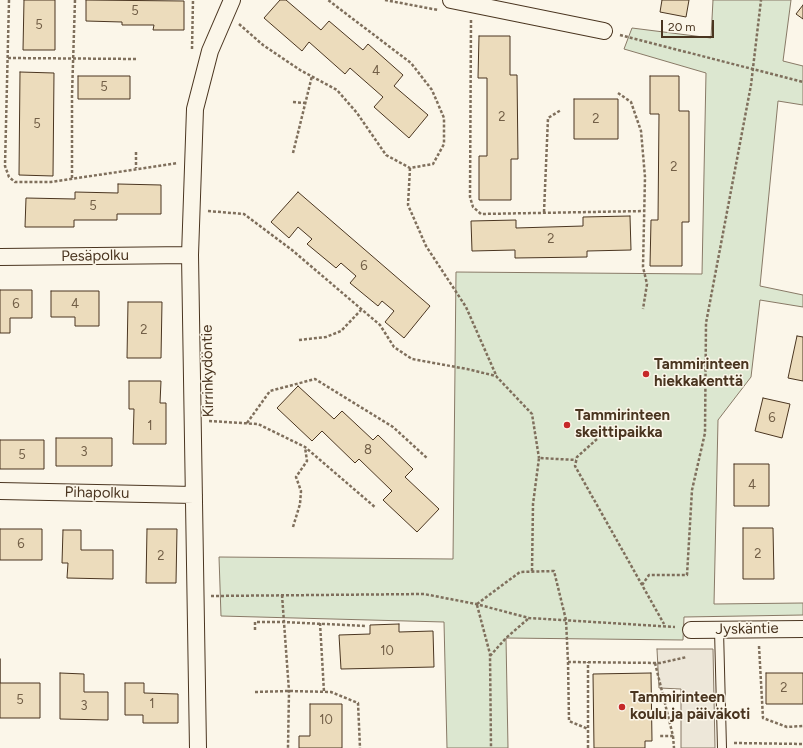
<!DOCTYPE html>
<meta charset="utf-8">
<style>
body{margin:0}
#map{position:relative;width:803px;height:748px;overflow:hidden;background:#fbf6e9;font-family:Figtree,sans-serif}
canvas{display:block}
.scale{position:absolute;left:661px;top:20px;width:53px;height:18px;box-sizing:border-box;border:2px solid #4a3520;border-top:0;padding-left:5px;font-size:12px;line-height:14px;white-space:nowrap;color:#4a3520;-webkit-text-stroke:3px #fbf6e9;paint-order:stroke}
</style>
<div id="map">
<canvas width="803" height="748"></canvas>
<div class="scale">20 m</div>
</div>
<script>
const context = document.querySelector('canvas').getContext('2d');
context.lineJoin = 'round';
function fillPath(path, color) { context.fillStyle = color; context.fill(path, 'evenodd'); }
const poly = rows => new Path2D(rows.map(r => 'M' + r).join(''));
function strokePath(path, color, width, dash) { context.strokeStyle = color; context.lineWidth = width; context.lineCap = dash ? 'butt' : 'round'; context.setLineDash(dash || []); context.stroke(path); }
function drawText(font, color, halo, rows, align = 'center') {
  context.font = font + ' Figtree,sans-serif'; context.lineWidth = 3; context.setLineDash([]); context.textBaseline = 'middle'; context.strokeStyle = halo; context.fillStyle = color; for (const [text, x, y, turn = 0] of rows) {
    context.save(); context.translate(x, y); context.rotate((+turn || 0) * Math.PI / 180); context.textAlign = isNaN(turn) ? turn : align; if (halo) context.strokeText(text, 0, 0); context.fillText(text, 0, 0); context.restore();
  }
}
const green = poly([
 [713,0,791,0,783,61,803,66,803,105,778,101,760,286,803,295,803,307,760,300,751,377,718,420,714,604,803,603,803,615,684,617,683,640,506,638,508,748,447,748,444,622,221,616,219,557,453,559,456,272,702,274,706,73,624,49,632,28,711,38,713,0]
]);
fillPath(green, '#dce7d0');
strokePath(green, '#887966', 1);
const parking = poly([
 [657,649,713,649,715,748,681,748,681,689,659,688,657,649]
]);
fillPath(parking, '#ede7d9');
strokePath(parking, '#887966', 1);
const building = poly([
 [24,0,55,0,55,50,23,50,24,0],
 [86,0,184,1,184,30,153,30,154,25,122,25,122,22,86,21,86,0],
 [280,0,286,0,321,30,329,21,363,50,368,44,403,75,394,86,428,115,409,138,374,107,383,97,350,68,345,74,309,42,302,51,264,18,280,0],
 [662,0,689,0,686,17,660,12,662,0],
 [803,5,803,19,796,14,803,5],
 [479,36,510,36,510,75,517,75,518,159,511,159,511,200,479,200,479,156,487,156,487,78,478,78,479,36],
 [20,72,54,73,53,176,19,175,20,72],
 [78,76,130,76,130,99,78,99,78,76],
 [650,76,679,76,679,111,689,111,689,222,682,222,682,266,650,266,651,220,658,220,659,114,650,114,650,76],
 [574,99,618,99,618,139,574,139,574,99],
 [118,184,161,185,161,214,117,214,117,220,74,220,74,227,25,227,26,198,75,199,75,192,118,193,118,184],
 [298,192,430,306,404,338,385,322,394,311,382,301,378,306,350,283,356,276,341,263,336,268,307,244,312,239,298,227,289,238,271,222,298,192],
 [630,216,631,250,587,251,587,257,515,258,515,250,472,251,471,221,516,220,516,228,583,226,583,217,630,216],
 [0,290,32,290,32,318,10,318,10,333,0,333,0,290],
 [51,291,99,291,99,326,75,326,75,317,51,317,51,291],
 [128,302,162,302,161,358,127,358,128,302],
 [797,336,803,337,803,381,788,378,797,336],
 [129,381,161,381,160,403,166,403,166,444,133,444,134,409,129,409,129,381],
 [298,386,334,419,342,411,373,440,378,435,413,469,405,477,439,509,417,532,383,500,392,491,359,459,355,463,322,431,312,441,277,408,298,386],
 [763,398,790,404,782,438,755,431,763,398],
 [56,438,112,438,112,466,56,466,56,438],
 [0,440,44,440,44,469,0,469,0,440],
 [734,464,769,464,769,506,734,506,734,464],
 [743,528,773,528,774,579,743,579,743,528],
 [0,529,42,529,42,560,0,560,0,529],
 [147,529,177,529,176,583,146,583,147,529],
 [63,530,81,530,81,550,113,550,113,579,67,578,68,563,62,563,63,530],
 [399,624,399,632,433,631,434,667,341,669,339,635,370,634,370,625,399,624],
 [0,659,0,683,40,683,40,718,0,718,0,659],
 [60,673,84,674,84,692,108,692,108,720,60,719,60,673],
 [651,673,652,741,645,741,645,748,594,748,593,674,651,673],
 [766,673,803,673,803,704,766,704,766,673],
 [125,683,144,683,144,693,178,694,178,723,143,723,143,715,125,715,125,683],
 [310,704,342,704,342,748,299,748,299,736,310,736,310,704]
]);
fillPath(building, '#ecdcbc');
strokePath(building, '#4a3520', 1);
const service = poly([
 [719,630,722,748]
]);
const minor = poly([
 [451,0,604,31],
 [0,257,190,255],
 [0,491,194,495],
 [691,630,803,629],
 [198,748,190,255,195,109,210,51,232,0]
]);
strokePath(service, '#4a3520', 10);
strokePath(minor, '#4a3520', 18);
strokePath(poly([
 [9,0,5,166,9,177,15,182,51,182,178,163],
 [385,0,438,10],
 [471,20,470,197,473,207,481,214,645,211],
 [239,24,263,45,300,70,337,90,357,113,386,155,410,168,433,164,444,144,444,118,432,90,411,63,328,0],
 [620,35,803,82],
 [192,49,193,0],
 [8,58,138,59],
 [618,93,631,102,641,131,645,177,643,267,647,284,643,309],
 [293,102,305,103],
 [136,152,136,168],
 [293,153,312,76],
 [410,168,408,205,426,246,466,307,496,375],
 [72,178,72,95,75,0],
 [208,211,244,214,292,250,380,325,394,347,412,359,467,369,496,376,532,414,539,458],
 [544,212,548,118,561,110],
 [299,340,326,337,341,331,361,310],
 [209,421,258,424,305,447,376,508],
 [247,423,270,391,315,379,393,427,428,459],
 [597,439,577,457,575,466,664,624],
 [293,527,300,504,301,491,296,477,307,461,305,447],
 [532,571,533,504,539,458,576,460],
 [642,585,649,575,687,575,692,490,705,433,706,323,751,85,761,0],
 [282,595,289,691,288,748],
 [211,596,424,594,476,604,529,618,675,627],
 [477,604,520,572,554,571,566,620,568,662,660,663,687,657],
 [477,605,490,654,491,748],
 [320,623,324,692],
 [255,630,255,622,284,622,365,626],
 [759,646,763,718,787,727,803,726],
 [490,656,506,638,529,618],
 [568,662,569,721,588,729],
 [655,663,673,736,659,736],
 [255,692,289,691,331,692,358,703,360,748],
 [673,736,674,748],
 [734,743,803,744],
 [588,748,588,662]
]), '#7f6f5c', 2.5, [3, 2]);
strokePath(service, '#fbf6e9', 8);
strokePath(minor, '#fbf6e9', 16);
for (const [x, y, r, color] of [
 [646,374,4,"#c62828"],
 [567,425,4,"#c62828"],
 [622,707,4,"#c62828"]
]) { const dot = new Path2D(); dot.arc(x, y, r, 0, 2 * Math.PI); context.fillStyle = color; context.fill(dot); strokePath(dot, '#fbf6e9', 1.5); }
drawText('13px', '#725f47', null, [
 ["5",135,11],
 ["5",39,25],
 ["4",376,71],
 ["5",104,87],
 ["2",502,117],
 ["2",596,119],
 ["5",37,124],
 ["2",674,167],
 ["5",93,206],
 ["2",551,239],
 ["6",364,266],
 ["6",16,304],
 ["4",75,304],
 ["2",144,330],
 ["6",772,418],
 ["1",150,426],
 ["8",368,450],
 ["3",84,452],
 ["5",22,455],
 ["4",752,485],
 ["6",21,544],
 ["2",758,554],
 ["2",161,556],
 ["10",387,651],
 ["2",784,688],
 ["5",20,700],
 ["1",152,704],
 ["3",84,706],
 ["10",326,720]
]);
drawText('15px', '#4a3520', '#fbf6e9', [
 ["Pesäpolku",95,256,-1],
 ["Kirrinkydöntie",208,371,-91],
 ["Pihapolku",97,493,1],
 ["Jyskäntie",747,629,-1]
]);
drawText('bold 15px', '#4a3520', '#fbf6e9', [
 ["Tammirinteen",654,365],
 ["hiekkakenttä",654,382],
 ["Tammirinteen",575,416],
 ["skeittipaikka",575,433],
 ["Tammirinteen",630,698],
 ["koulu ja päiväkoti",630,715]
], 'left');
</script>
